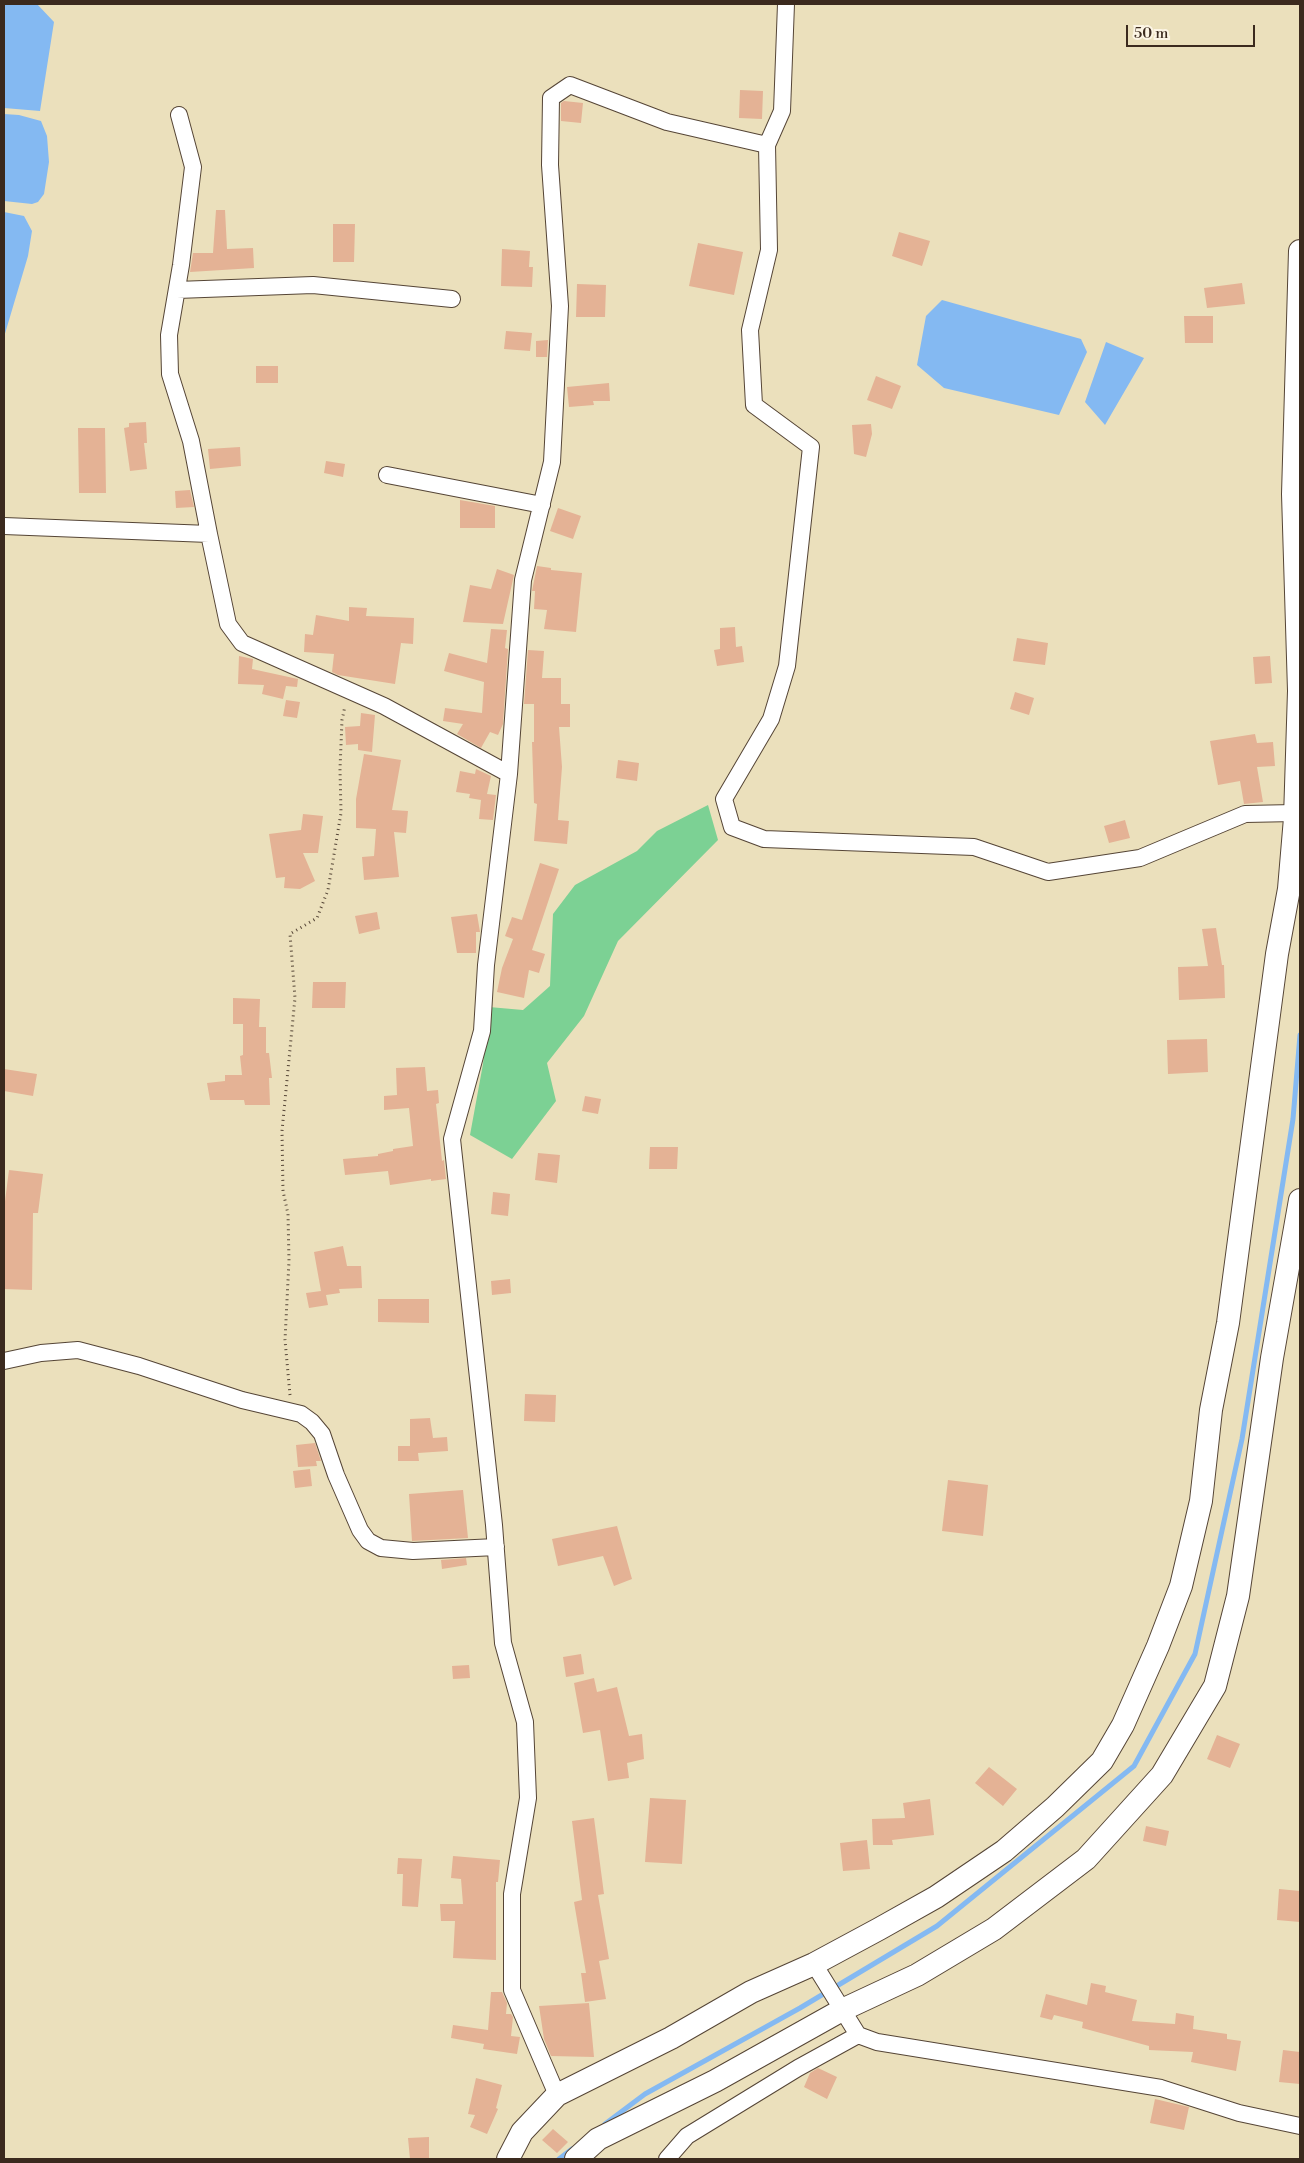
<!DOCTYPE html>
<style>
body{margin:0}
#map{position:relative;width:1304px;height:2163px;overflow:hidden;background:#ebe0bc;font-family:"Libre Bodoni",serif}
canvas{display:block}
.frame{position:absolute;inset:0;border:5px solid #3b2a1e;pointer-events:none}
.scale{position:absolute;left:1126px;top:25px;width:129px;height:22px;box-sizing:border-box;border:2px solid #3b2a1e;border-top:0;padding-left:6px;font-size:15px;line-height:18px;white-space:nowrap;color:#3b2a1e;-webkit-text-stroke:4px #fcf5e5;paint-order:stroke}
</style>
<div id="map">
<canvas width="1304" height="2163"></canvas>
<div class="frame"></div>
<div class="scale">50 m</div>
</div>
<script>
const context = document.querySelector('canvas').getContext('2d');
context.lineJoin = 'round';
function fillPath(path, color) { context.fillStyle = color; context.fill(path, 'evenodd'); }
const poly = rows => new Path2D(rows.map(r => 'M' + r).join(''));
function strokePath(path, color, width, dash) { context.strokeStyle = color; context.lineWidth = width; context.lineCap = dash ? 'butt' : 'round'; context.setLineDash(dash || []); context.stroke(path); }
fillPath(poly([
 [708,805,718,840,618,941,584,1016,547,1063,556,1101,512,1159,470,1135,483,1064,489,1007,523,1010,550,986,553,914,575,885,637,851,657,831]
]), '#7cd194');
fillPath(poly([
 [4,4,37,4,54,22,40,111,4,108],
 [4,114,19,115,41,121,47,136,49,162,44,194,38,202,32,204,4,201],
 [4,212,24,216,32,231,28,256,4,337],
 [942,300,1081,339,1087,352,1059,415,944,388,917,365,926,316],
 [1106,342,1144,358,1105,425,1085,402]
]), '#84b9f2');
strokePath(poly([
 [605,2124,645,2094,800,2008,937,1926,1134,1766,1195,1654,1242,1439,1293,1119,1300,1035],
 [559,2159,572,2149]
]), '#84b9f2', 5);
fillPath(poly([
 [740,90,763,91,762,119,739,118],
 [564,101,583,103,581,123,561,121,561,103],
 [216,210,225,210,227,249,253,248,254,268,190,272,193,253,213,253],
 [333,224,355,224,354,262,333,262],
 [899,232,930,241,922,266,892,256],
 [698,243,743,252,734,295,689,286],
 [502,249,530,251,529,267,533,267,532,287,501,286],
 [1242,283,1245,304,1207,308,1204,288],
 [577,284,606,285,605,317,576,317],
 [1184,316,1213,316,1213,343,1185,343],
 [506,331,532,333,530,351,504,349],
 [548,340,547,357,536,357,536,341],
 [256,366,278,366,278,383,256,383],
 [876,376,901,386,892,409,867,400],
 [609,383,610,401,593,401,594,405,569,407,567,387],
 [146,422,147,443,144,443,147,469,130,471,124,428,129,427,129,423],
 [871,424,872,434,866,457,854,454,852,425],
 [78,428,105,428,106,493,79,493],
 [240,447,241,466,210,469,208,449],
 [326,461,345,464,343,477,324,473],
 [190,490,194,507,176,508,175,491],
 [460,500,495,506,495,528,460,528],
 [558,508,581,516,573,539,550,531],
 [537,566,551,568,551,570,582,573,576,632,544,629,547,610,534,609,535,591,532,591],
 [497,569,514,575,503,624,463,622,470,585,491,589],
 [349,607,367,608,366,616,414,618,413,644,401,643,395,684,338,675,332,672,334,654,304,652,305,634,313,635,316,615,349,621],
 [735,627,736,647,742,646,744,662,717,666,714,650,720,649,720,628],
 [491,629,507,630,505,648,508,649,503,724,498,735,490,732,481,748,457,734,463,724,443,721,445,708,482,713,484,682,444,671,449,653,487,663],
 [1017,638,1048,643,1045,665,1013,661],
 [528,650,544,651,542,678,561,678,561,704,570,704,570,727,559,727,562,767,558,820,569,821,567,844,534,841,537,804,534,803,532,742,534,742,534,704,524,704],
 [239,656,253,659,252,669,298,679,297,687,286,686,283,699,262,694,264,685,238,684],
 [1270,656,1272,683,1255,684,1253,657],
 [1015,692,1034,698,1029,715,1010,709],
 [286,700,300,702,297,718,283,716],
 [361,713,375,715,372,752,358,750,358,744,346,745,345,727,360,726],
 [1255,734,1257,743,1273,742,1275,766,1257,767,1263,802,1244,804,1240,781,1218,785,1210,741],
 [364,754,401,760,392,810,408,811,406,833,394,832,399,877,364,880,362,857,374,856,376,829,356,828,356,799],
 [618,760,639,763,637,781,616,778],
 [476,769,491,776,487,794,496,795,493,820,479,819,481,800,469,798,470,794,456,792,460,771,475,774],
 [303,814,323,816,318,853,303,853,315,881,300,889,284,888,285,877,276,878,269,834,301,830],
 [1125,820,1130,838,1109,843,1104,826],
 [540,863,559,869,532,950,545,954,539,973,529,970,524,998,497,992,502,968,513,939,505,936,512,917,522,920],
 [377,912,380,929,359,934,355,916],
 [477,914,480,932,476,932,476,953,457,953,451,917],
 [1216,928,1222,965,1224,965,1225,998,1179,1000,1178,967,1208,966,1202,929],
 [313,982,346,982,345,1008,312,1008],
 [233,998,260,999,259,1027,266,1027,266,1053,269,1053,272,1078,269,1078,270,1105,245,1105,244,1100,210,1100,207,1083,225,1081,225,1075,242,1075,240,1056,243,1055,243,1024,233,1024],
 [1207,1039,1208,1072,1168,1074,1167,1040],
 [425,1067,427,1091,438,1090,439,1103,436,1104,442,1161,444,1160,446,1179,431,1181,431,1179,390,1185,388,1171,345,1175,343,1159,378,1156,378,1154,393,1151,393,1149,413,1146,409,1108,384,1110,384,1096,397,1095,396,1068],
 [4,1069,37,1074,33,1096,4,1091],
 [585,1096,601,1099,598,1114,582,1111],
 [650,1147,678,1147,677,1169,649,1169],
 [538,1153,560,1155,557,1183,535,1180],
 [9,1170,43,1174,38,1213,33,1213,32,1290,4,1289,4,1209],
 [493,1192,510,1194,508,1216,491,1214],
 [343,1246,347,1266,361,1266,362,1288,339,1289,340,1293,326,1295,328,1305,309,1308,306,1293,321,1291,314,1252],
 [510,1279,511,1293,492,1295,491,1281],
 [378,1299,429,1299,429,1323,378,1322],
 [525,1394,556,1395,555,1422,524,1421],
 [430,1418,433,1438,447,1437,448,1451,418,1453,419,1461,398,1461,398,1446,410,1446,410,1419],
 [315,1443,321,1461,316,1461,317,1466,298,1467,296,1445],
 [310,1469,312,1486,295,1488,293,1471],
 [948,1480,988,1485,983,1536,942,1531],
 [463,1490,468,1538,412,1541,409,1494],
 [617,1526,632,1579,614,1586,603,1556,558,1566,552,1539],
 [466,1558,467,1565,442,1569,441,1560],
 [581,1654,584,1674,566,1677,563,1657],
 [469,1665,470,1678,453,1679,452,1666],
 [594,1678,597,1692,617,1687,629,1736,642,1734,644,1759,627,1763,629,1778,608,1781,600,1730,583,1733,574,1683],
 [1217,1735,1240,1744,1230,1768,1207,1759],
 [989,1767,1017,1789,1003,1806,975,1783],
 [650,1798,686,1800,682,1864,645,1862],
 [930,1799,934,1835,892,1840,893,1845,873,1845,872,1819,905,1818,903,1803],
 [594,1818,604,1894,598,1895,609,1959,599,1961,606,1999,585,2002,581,1973,586,1973,574,1902,582,1900,572,1821],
 [1146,1826,1169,1831,1166,1846,1143,1841],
 [867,1840,870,1869,843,1871,840,1843],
 [453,1856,500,1860,498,1882,496,1882,496,1960,453,1958,455,1921,441,1921,440,1904,463,1904,461,1879,451,1878],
 [398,1858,422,1859,418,1907,402,1906,403,1874,397,1874],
 [1279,1889,1300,1891,1300,1922,1277,1920],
 [1091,1983,1106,1986,1105,1992,1137,2000,1132,2021,1175,2024,1176,2013,1194,2016,1193,2029,1227,2034,1227,2039,1241,2041,1236,2071,1191,2062,1193,2052,1149,2050,1149,2046,1082,2028,1083,2022,1054,2015,1052,2020,1040,2017,1046,1994,1087,2005],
 [491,1992,502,1992,507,2003,506,2014,511,2014,513,2017,511,2036,520,2037,517,2054,483,2049,484,2044,451,2038,453,2025,488,2030],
 [589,2003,594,2057,551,2056,544,2039,539,2006],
 [1283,2050,1300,2052,1300,2084,1279,2082],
 [818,2068,837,2077,827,2099,804,2087,810,2073],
 [476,2078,502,2085,496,2108,498,2109,487,2134,470,2127,475,2115,468,2114],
 [1155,2099,1189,2107,1184,2130,1150,2123],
 [553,2129,568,2142,557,2153,542,2140],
 [429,2137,429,2159,410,2159,408,2138]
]), '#e4b295');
const street = poly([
 [179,115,193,167,181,265,169,335,170,374,191,441,209,534],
 [767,145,769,250,750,330,754,405,811,447,787,666,771,719,724,799,732,827,764,839,974,847,1048,872,1140,858,1245,814,1295,813],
 [177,290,313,285,452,299],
 [387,475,542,505],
 [4,526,209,534,228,624,242,643,384,706,509,774,486,965,482,1031,452,1139,494,1525,503,1643,525,1722,528,1798,512,1894,512,1990,557,2095],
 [509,774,523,580,552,462,560,306,550,165,551,98,570,85,667,122,767,145,782,111,786,4],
 [4,1361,41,1353,78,1350,139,1366,242,1400,301,1414,312,1422,322,1434,336,1475,360,1530,368,1541,381,1548,413,1551,496,1547],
 [814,1964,858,2035,877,2042,1161,2088,1239,2113,1300,2126],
 [667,2159,687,2136,798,2068,858,2035]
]);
const secondary = poly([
 [508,2159,522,2132,557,2095,671,2038,751,1992,814,1964,879,1929,936,1897,1004,1851,1055,1807,1102,1761,1123,1725,1158,1646,1181,1586,1201,1501,1211,1410,1228,1323,1277,954,1289,889,1295,818,1299,691,1293,494,1300,251],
 [576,2159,598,2139,715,2081,842,2010,917,1975,994,1929,1086,1859,1162,1775,1215,1686,1238,1596,1272,1358,1300,1200]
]);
strokePath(street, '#554536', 18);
strokePath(secondary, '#554536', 24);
strokePath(poly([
 [290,1395,285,1340,289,1261,288,1214,283,1191,282,1131,295,998,290,934,317,918,328,890,341,813,340,769,342,720,345,706]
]), '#554536', 3, [1, 4]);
strokePath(street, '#fff', 16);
strokePath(secondary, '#fff', 22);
</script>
